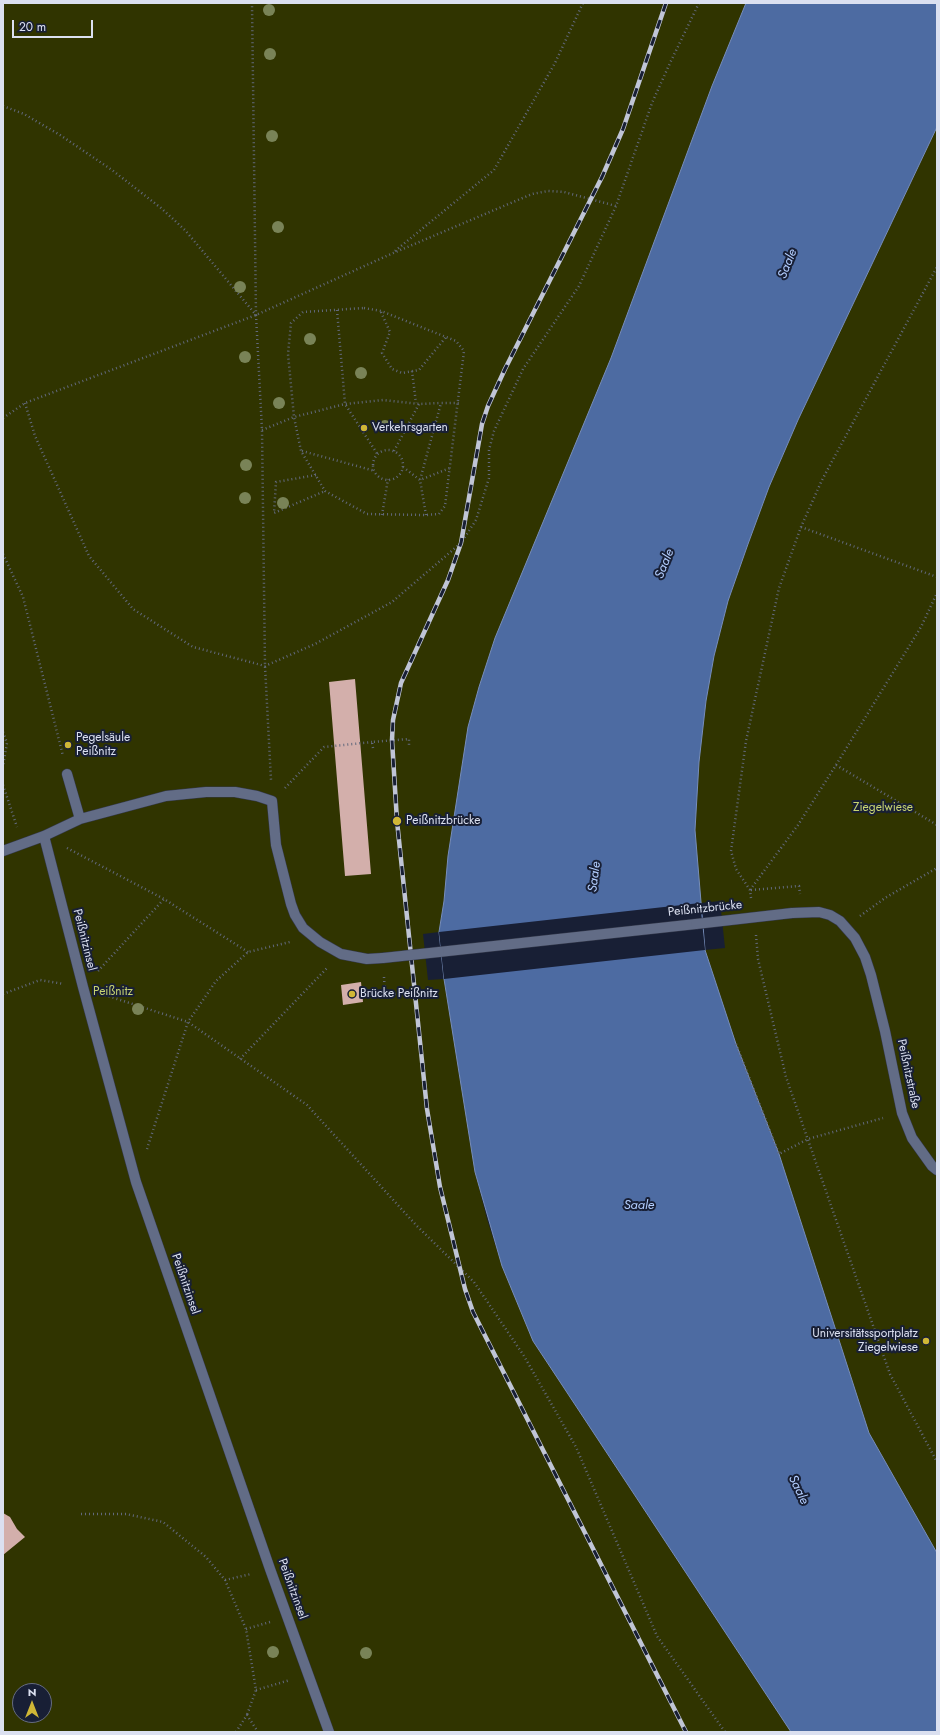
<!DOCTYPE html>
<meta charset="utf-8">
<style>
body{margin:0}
#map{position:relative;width:940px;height:1735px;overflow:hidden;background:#181f35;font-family:Jost,sans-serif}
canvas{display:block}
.frame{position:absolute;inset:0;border:4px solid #dbe0f0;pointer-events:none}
.north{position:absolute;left:12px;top:1683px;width:40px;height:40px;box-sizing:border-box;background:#181f35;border:1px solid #666c80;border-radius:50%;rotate:0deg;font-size:11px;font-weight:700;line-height:16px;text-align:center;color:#dbe0f0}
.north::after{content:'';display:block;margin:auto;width:14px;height:18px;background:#d0b736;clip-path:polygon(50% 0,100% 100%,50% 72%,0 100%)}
.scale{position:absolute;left:12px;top:20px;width:81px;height:18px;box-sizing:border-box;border:2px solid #dbe0f0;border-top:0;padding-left:5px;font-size:12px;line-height:14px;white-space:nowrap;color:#dbe0f0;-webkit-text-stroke:3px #181f35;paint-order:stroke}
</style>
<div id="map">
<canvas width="940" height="1735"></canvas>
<div class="frame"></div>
<div class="north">N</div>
<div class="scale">20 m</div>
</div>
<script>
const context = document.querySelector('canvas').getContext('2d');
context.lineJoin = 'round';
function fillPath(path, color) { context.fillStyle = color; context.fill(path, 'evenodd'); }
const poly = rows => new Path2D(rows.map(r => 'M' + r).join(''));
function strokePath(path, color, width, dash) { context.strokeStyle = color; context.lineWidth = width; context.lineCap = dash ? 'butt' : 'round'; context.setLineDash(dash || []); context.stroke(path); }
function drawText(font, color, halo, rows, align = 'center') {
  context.font = font + ' Jost,sans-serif'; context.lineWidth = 4; context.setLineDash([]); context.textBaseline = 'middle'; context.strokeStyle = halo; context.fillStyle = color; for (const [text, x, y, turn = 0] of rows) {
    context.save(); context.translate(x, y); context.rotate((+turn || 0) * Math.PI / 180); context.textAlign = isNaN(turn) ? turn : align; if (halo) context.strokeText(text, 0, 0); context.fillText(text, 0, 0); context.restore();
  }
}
fillPath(poly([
 [3,3,746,3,712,86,611,358,479,687,468,727,448,856,444,901,439,932,423,934,428,980,444,979,475,1172,487,1219,502,1266,533,1341,791,1732,3,1732],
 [20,1691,44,1691,44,1715,20,1715],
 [937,127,937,1553,869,1433,779,1154,736,1044,705,950,725,948,720,901,700,903,695,830,699,762,706,701,714,656,728,601,748,544,769,487,798,420]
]), '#303400');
const water = poly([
 [746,3,937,3,937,127,798,420,769,487,748,544,728,601,714,656,706,701,699,762,695,830,705,950,736,1044,779,1154,869,1433,937,1553,937,1732,791,1732,533,1341,502,1266,475,1172,444,979,439,932,444,901,448,856,468,727,479,687,495,638,611,358,712,86,746,3]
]);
fillPath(water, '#4d6ba2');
strokePath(water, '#788eb9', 1);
fillPath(poly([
 [700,903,705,950,444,979,439,932]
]), '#181f35');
fillPath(poly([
 [355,679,371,874,345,876,329,682],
 [361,982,363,1002,343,1005,341,985],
 [3,1513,10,1517,17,1529,25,1537,3,1555]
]), '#d3afab');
const lane = poly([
 [67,774,80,819],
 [44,836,83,987,136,1182,270,1569,329,1732],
 [3,851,44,836,80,819,166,796,206,792,235,792,257,796,272,801,276,845,291,904,295,915,303,928,320,942,341,954,367,959,383,958],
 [792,913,819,912,830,915,840,921,855,938,865,957,871,975,885,1031,902,1113,912,1138,932,1166,937,1170],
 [439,952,696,924]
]);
strokePath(lane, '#33384a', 11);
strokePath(poly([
 [3,106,24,114,60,135,112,170,161,208,185,230,256,315,252,3],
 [395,251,494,170,555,63,583,3],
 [364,308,381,311,456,341,464,351,445,506,439,514,426,515,367,514,325,491,301,451,294,417,288,354,291,323,303,312,364,308],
 [337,310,345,404,378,455],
 [381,312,390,332,382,353,392,369,402,373,419,370,446,337],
 [256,315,262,430,265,666,271,780],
 [412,371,416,403],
 [25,403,35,436,89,556,133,609,193,647,265,666,315,644,392,602,461,543,476,520,489,478,489,450,494,431,523,369,579,286,616,206,652,103,670,63,699,3],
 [3,418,25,403,256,315,391,254,532,194,548,191,564,192,616,206],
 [262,430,294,417,345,404,383,400,419,404,441,403],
 '373 465a15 15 0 1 1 30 0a15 15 0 1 1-30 0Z',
 [302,451,375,471],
 [394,451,419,404],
 [403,467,420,480,450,468],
 [316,475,276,482,274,513,325,491],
 [382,515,388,479],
 [426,515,420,480,441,403,459,403],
 [801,527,937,577],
 [3,554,23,597,63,756],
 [3,732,7,743,3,766],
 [373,748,372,742,409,739,409,746],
 [836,765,937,825],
 [3,785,17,827],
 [285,788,324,747,372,742],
 [67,848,164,899,248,952],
 [750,890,798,825,836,765,921,627,937,593],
 [751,890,799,886,800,894],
 [751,898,750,890,736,869,731,851,746,741,779,588,801,527,822,480,937,267],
 [860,916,885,898,937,868],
 [756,935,758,959,786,1077,890,1374,937,1462],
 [98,971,164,899],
 [384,977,385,995,407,993],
 [3,994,40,980,64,984],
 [105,995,188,1022,307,1105,416,1225,474,1282,524,1356,576,1447,657,1636,725,1732],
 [736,1044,779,1154,808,1139,883,1118],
 [240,1059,327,968],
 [147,1149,188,1022,216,981,248,952,290,942],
 [81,1514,126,1514,163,1522,206,1557,225,1580,246,1629,256,1690,247,1715],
 [225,1580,251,1574],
 [246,1629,270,1622],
 [256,1690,290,1680],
 [236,1732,247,1715,258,1732]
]), '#62697c', 2.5, [1, 3]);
strokePath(lane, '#626c86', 10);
const rail = poly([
 [666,3,623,129,602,177,505,369,488,406,482,424,461,543,448,580,401,683,393,720,392,740,397,821,427,1109,440,1187,465,1289,473,1312,686,1732]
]);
strokePath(rail, '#c0c5d6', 4.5);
strokePath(rail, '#181f35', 3, [9]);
const laneBridge = poly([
 [696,924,792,913],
 [383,958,439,952]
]);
strokePath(laneBridge, '#33384a', 11, []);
strokePath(laneBridge, '#626c86', 10);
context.fillStyle = '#798357';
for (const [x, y] of [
 [269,10],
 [270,54],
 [272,136],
 [278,227],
 [240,287],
 [310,339],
 [245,357],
 [361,373],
 [279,403],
 [385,426],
 [246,465],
 [245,498],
 [283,503],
 [138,1009],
 [273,1652],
 [366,1653]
]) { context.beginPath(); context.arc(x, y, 6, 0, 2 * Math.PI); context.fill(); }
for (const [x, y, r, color] of [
 [364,428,4,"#d0b736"],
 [68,745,4,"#d0b736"],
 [397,821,5,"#d0b736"],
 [352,994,4,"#d0b736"],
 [926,1341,4,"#d0b736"]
]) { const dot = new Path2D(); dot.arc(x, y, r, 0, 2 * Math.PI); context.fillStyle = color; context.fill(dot); strokePath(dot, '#181f35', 1.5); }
drawText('12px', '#dbe0f0', '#181f35', [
 ["Verkehrsgarten",372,428],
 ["Pegelsäule",76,738],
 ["Peißnitz",76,752],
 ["Peißnitzbrücke",406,821],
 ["Brücke Peißnitz",360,994],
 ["Universitätssportplatz",918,1334,"right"],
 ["Ziegelwiese",918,1348,"right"]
], 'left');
drawText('12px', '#c8d472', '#181f35', [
 ["Ziegelwiese",883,808],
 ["Peißnitz",113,992]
]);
drawText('12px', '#dbe0f0', '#181f35', [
 ["Peißnitzbrücke",705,909,-6],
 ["Peißnitzinsel",84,940,76],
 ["Peißnitzstraße",908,1074,78],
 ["Peißnitzinsel",185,1284,71],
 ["Peißnitzinsel",292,1589,70]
]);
drawText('italic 13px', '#b3ceff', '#181f35', [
 ["Saale",788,264,-68],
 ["Saale",665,564,-68],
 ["Saale",595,877,-83],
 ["Saale",639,1206],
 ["Saale",798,1490,64]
]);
</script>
